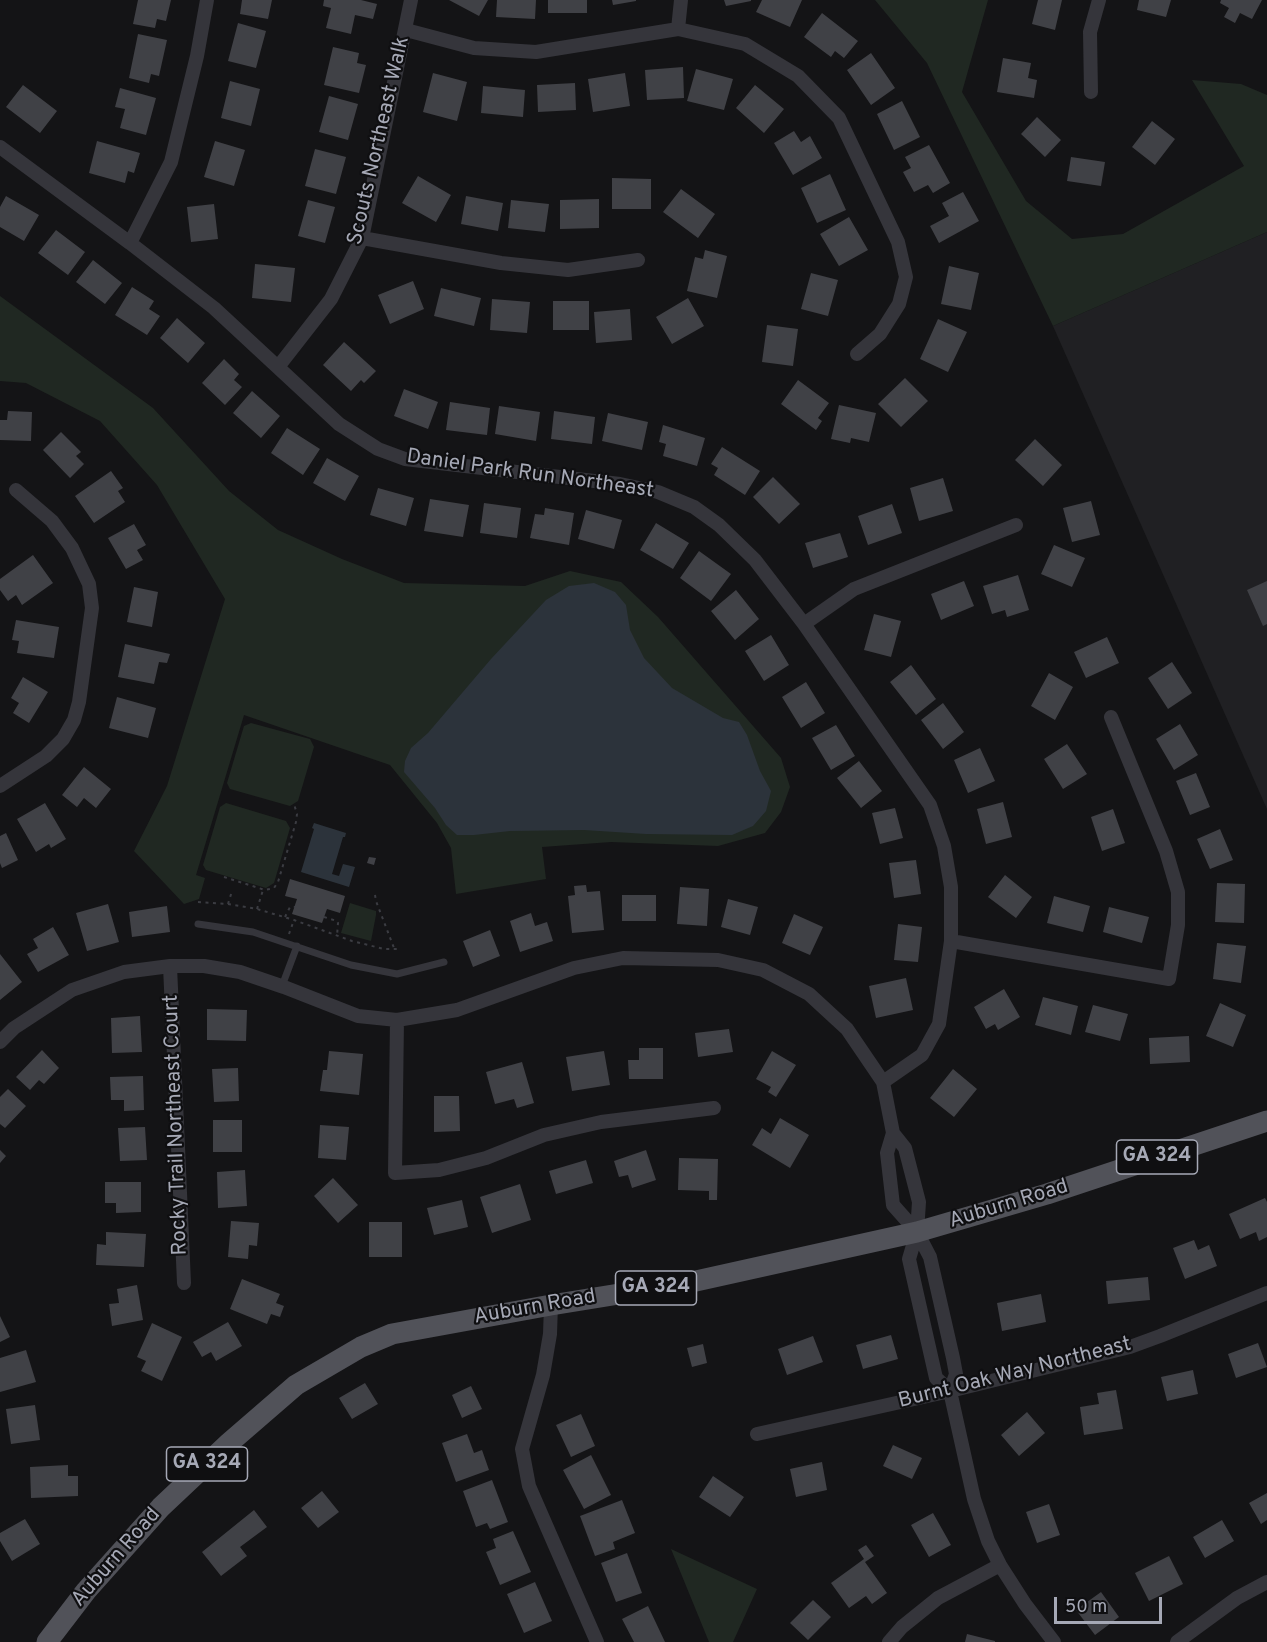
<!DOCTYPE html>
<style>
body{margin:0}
#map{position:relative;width:1267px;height:1642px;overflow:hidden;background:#141416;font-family:Overpass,sans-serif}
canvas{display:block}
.scale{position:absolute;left:1054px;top:1597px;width:108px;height:27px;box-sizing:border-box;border:3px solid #a6a9b6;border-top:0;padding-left:8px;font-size:18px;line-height:21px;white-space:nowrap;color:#a6a9b6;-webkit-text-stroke:4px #0f0f11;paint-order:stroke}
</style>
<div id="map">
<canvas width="1267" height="1642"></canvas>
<div class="scale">50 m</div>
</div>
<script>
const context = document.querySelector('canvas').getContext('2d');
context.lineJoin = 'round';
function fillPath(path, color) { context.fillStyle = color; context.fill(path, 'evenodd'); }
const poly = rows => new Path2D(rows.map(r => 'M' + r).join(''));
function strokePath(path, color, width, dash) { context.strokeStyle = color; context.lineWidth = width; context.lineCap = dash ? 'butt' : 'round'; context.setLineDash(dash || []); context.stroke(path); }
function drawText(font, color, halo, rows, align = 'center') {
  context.font = font + ' Overpass,sans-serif'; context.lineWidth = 4.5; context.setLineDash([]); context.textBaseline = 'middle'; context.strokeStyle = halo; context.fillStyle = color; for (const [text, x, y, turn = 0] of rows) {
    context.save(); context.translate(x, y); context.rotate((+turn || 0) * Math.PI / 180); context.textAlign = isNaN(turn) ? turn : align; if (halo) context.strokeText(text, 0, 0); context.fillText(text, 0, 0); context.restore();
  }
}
fillPath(poly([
 [1267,232,1267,809,1053,326]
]), '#202023');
fillPath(poly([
 [875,0,988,0,962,92,1026,201,1072,239,1123,234,1244,166,1192,80,1241,84,1267,95,1267,232,1053,326,927,63],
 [0,296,153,408,229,491,278,530,342,559,404,583,525,586,570,571,621,582,658,617,781,758,790,787,781,812,765,833,718,846,611,842,542,847,546,879,456,894,451,848,437,823,390,765,244,715,196,875,205,878,199,899,184,904,134,851,167,786,225,599,157,485,100,421,26,383,0,381],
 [251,723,310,739,314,747,298,801,290,806,230,789,227,783,244,726],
 [226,803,286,821,290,828,274,883,266,888,206,870,203,865,220,807],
 [350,903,376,911,376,915,371,941,341,933],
 [671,1549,757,1589,733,1642,709,1642]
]), '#202822');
fillPath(poly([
 [594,583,615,592,626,605,630,630,644,658,672,688,723,718,739,722,747,735,760,771,771,791,766,811,753,826,732,835,646,834,584,830,510,831,474,835,457,835,446,825,435,808,404,772,405,761,411,748,428,733,491,659,546,600,569,586],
 [314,823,346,833,345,837,343,837,332,874,339,876,343,864,355,867,349,887,301,872,314,829,312,828]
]), '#2c333b');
fillPath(poly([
 [138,0,171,0,166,21,157,19,155,28,133,24],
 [242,0,272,0,268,19,240,14],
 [324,0,361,0,377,4,373,19,355,15,351,34,326,28,331,8,323,6],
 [449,0,488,0,479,16],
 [497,0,536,0,535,19,496,17],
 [548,0,587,0,587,13,548,13],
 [612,0,636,0,636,1,613,5],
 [724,0,751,0,751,1,726,6],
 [762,0,802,0,790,27,756,12],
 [1038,0,1062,0,1055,30,1032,24],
 [1139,0,1171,0,1166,17,1137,10],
 [1221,0,1262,0,1252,19,1240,13,1235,23,1224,17,1229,8,1220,3],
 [822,13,858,41,844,58,835,51,831,57,804,37],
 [238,23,266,31,256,68,228,61],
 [138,34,167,40,159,76,151,74,149,83,129,78],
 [333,47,359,53,357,63,366,65,359,93,324,85],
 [871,53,895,88,871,105,847,70],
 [1003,58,1031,63,1028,78,1037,80,1034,98,997,92],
 [683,67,684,98,647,100,645,70],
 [696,69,733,79,724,110,687,101],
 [433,73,467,82,457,121,423,112],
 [625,73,630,106,593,112,588,79],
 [230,81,260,89,251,126,221,118],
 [575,83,576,110,538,112,537,85],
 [23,85,57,111,40,133,6,107],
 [755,85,784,109,764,133,736,108],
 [483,86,525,90,523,117,481,113],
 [120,88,156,98,146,135,120,128,125,109,115,107],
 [329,96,358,104,348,140,319,132],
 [902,101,920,137,894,150,877,114],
 [1037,117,1061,140,1045,157,1021,134],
 [1152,121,1175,139,1155,165,1132,147],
 [794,131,801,142,810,136,822,158,793,175,774,143],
 [97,141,140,153,134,173,128,171,125,183,89,173],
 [215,141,245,150,234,186,204,177],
 [929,145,950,183,933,193,928,185,914,192,903,172,911,168,905,157],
 [315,149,346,157,336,194,305,186],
 [1071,157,1105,162,1101,186,1067,181],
 [830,174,846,210,817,223,801,188],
 [418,176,451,195,436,222,402,203],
 [612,178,651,179,651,209,612,209],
 [681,189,715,214,698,238,663,212],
 [963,192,979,221,939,243,930,226,949,216,942,203],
 [6,196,39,215,24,241,0,227,0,207],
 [466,196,503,203,498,231,461,224],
 [599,199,599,228,560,229,560,200],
 [308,200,335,207,325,243,298,236],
 [511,200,549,204,545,232,508,228],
 [214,204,218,239,191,242,187,207],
 [849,217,868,250,839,266,820,234],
 [56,230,85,252,68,275,38,253],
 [705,250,727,256,717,298,687,291,695,257,703,259],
 [93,260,122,283,105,304,76,282],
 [255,264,295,268,291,302,252,298],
 [949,266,979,273,971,310,941,304],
 [811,273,838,280,828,316,801,309],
 [413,281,424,309,390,324,378,295],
 [132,287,154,301,149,309,160,316,147,335,115,315],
 [441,288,481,298,474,326,434,316],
 [688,298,704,326,672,344,656,317],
 [492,299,530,302,527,333,490,330],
 [553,301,589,301,589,330,553,330],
 [630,309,632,340,596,343,594,312],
 [177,318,205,343,188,363,160,338],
 [938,319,967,332,948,372,920,359],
 [767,325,798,329,793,366,762,362],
 [344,342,376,371,364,383,361,380,351,391,323,365],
 [224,359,239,374,234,380,242,387,225,405,202,383],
 [905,378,928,401,901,427,878,404],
 [798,380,829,403,818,418,822,421,816,430,781,404],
 [404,389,438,402,428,429,394,416],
 [252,391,280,416,261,438,233,413],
 [450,402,490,408,487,435,446,430],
 [839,405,876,413,869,442,851,438,850,443,831,439],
 [499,406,540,412,536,441,495,434],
 [8,411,32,412,31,441,0,440,0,420,7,420],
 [554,411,595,417,592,444,551,439],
 [608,413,648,422,642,450,602,441],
 [663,425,705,438,697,466,663,456,666,444,659,442],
 [287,428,320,449,303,475,271,453],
 [61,432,81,452,76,456,84,464,70,478,43,450],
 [1035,439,1062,465,1043,486,1015,460],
 [722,447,760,471,745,495,714,475,718,468,711,464],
 [327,458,359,476,345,501,313,483],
 [111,471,123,488,118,491,125,502,94,523,75,496],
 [773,477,800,504,779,524,753,497],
 [943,478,953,511,919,521,910,488],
 [378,488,414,498,406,526,370,515],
 [430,499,469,505,463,537,424,531],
 [1091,501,1100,535,1072,542,1063,508],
 [484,503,521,508,517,538,480,533],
 [892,504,902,533,868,545,858,516],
 [545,508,574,513,569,545,530,538,535,514,544,515],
 [586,510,622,520,614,549,578,539],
 [656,523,689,543,673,569,640,550],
 [134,524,146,545,137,550,143,560,126,569,108,538],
 [840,533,848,557,813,568,805,543],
 [1054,545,1085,558,1072,587,1041,574],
 [699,551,731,574,711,601,680,578],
 [33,555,53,583,22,605,16,595,8,601,0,590,0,579],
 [1018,575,1029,610,1007,617,1005,610,992,614,983,586],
 [964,581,974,606,941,620,931,594],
 [1267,581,1267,624,1263,626,1247,590],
 [134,587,158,592,152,627,127,622],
 [736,590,759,619,735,640,711,611],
 [874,614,901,621,891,657,864,650],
 [16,620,59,627,54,658,17,653,19,641,12,640],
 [771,635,789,665,764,681,745,651],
 [1107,637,1119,663,1086,678,1074,652],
 [125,644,170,654,167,663,159,662,154,684,118,677],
 [1172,662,1192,693,1168,709,1148,678],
 [911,665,936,699,916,715,890,682],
 [1049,673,1073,687,1055,720,1031,706],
 [23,677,48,692,29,723,13,713,19,703,11,698],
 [806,682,825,713,801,728,782,697],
 [117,697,156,708,148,738,109,728],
 [943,703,964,732,943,749,921,720],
 [1180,724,1198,755,1174,770,1156,739],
 [836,725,855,756,831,770,812,738],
 [1067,744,1087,774,1063,789,1044,759],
 [980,748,995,781,968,793,954,760],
 [859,761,882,791,861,808,837,778],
 [84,767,111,789,96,808,84,798,77,807,62,795],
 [1196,773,1210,807,1190,815,1176,781],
 [1003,802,1012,837,986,844,977,809],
 [45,803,66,839,51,848,49,844,36,852,17,819],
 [895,808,903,838,880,844,872,813],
 [1113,809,1125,843,1102,851,1091,817],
 [1220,829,1233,860,1210,869,1197,839],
 [6,833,18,860,2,868,0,863,0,836],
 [369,857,376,858,374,865,367,863],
 [916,860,921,894,894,898,889,863],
 [1005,875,1032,897,1016,918,988,897],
 [290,879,345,896,340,913,327,909,322,923,292,914,297,899,285,896],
 [1217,883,1245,884,1244,923,1215,922],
 [586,885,587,892,600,891,604,930,572,933,568,896,575,895,574,886],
 [680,887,709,889,707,926,677,924],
 [622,895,656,895,656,921,622,921],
 [1054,896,1090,906,1083,932,1047,923],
 [728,899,758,907,750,935,721,927],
 [108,904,119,942,87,951,76,913],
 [167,906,170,932,132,937,129,912],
 [1109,907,1149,917,1142,943,1103,932],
 [531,913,535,926,547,922,553,941,520,952,510,921],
 [794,914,823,927,810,955,782,943],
 [898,924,922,927,918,962,894,960],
 [53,927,69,955,38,972,27,954,38,948,33,939],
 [490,930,500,956,473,967,463,941],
 [1217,943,1246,946,1241,983,1213,979],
 [0,954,22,982,0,1000],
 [906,978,913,1010,876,1018,869,986],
 [1004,989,1020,1017,998,1030,995,1024,986,1029,974,1007],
 [1043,997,1078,1006,1071,1035,1035,1025],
 [1220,1003,1246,1015,1233,1047,1206,1036],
 [1093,1005,1128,1014,1120,1041,1085,1032],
 [207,1009,247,1010,246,1041,207,1040],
 [140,1016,142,1052,112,1053,111,1018],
 [729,1029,733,1052,698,1057,695,1033],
 [1189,1036,1190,1062,1150,1064,1149,1038],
 [639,1048,663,1048,663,1079,629,1079,628,1060,639,1060],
 [42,1050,59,1068,44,1084,39,1080,30,1090,16,1077],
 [329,1051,363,1054,359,1095,320,1091,323,1070,327,1070],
 [604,1051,610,1085,572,1091,566,1057],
 [772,1051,796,1065,776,1097,768,1092,771,1087,756,1079],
 [522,1062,534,1103,517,1108,514,1099,495,1104,486,1072],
 [238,1068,239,1101,214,1102,212,1069],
 [953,1069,977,1089,954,1117,930,1098],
 [143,1076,144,1110,124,1111,124,1100,111,1100,110,1077],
 [8,1089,26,1106,5,1128,0,1124,0,1097],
 [434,1096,459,1096,460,1131,434,1132],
 [780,1118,809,1135,790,1168,752,1145,762,1128,771,1134],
 [213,1120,242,1120,242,1152,213,1152],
 [320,1125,349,1127,346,1160,318,1158],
 [145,1127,147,1160,120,1161,118,1128],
 [0,1150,6,1156,0,1163],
 [646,1150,656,1180,632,1188,628,1175,619,1177,614,1161],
 [679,1158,718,1159,717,1200,709,1200,709,1191,678,1190],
 [586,1160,593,1183,556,1194,549,1171],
 [245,1170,247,1206,218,1208,217,1172],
 [333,1178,358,1205,338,1223,314,1196],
 [105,1182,141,1182,141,1212,116,1213,116,1203,105,1203],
 [520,1184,531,1220,492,1233,480,1197],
 [1265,1198,1267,1202,1267,1237,1259,1241,1256,1232,1240,1239,1229,1214],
 [462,1200,468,1227,434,1235,427,1208],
 [231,1221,259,1223,257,1246,249,1245,248,1259,228,1257],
 [369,1222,402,1222,402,1257,369,1257],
 [106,1232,146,1234,144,1267,96,1265,97,1244,106,1245],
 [1194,1240,1198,1250,1209,1245,1217,1266,1185,1279,1173,1248],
 [1148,1277,1150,1300,1108,1304,1106,1281],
 [242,1279,280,1294,276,1303,284,1306,280,1317,271,1314,267,1324,230,1309],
 [137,1285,143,1320,112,1326,109,1304,119,1303,117,1289],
 [1041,1294,1046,1322,1002,1331,997,1303],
 [0,1316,10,1337,0,1342],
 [228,1322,242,1346,216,1361,211,1352,202,1357,193,1342],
 [152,1323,182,1337,162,1381,141,1371,146,1361,137,1357],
 [891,1335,898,1359,863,1369,856,1345],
 [813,1336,823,1362,787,1375,778,1349],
 [1258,1343,1267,1367,1236,1378,1228,1354],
 [703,1344,707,1363,692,1367,687,1348],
 [26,1350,36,1382,0,1392,0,1358],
 [1193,1370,1198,1394,1167,1401,1161,1377],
 [365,1383,378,1404,352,1419,339,1398],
 [471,1386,482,1409,462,1418,452,1395],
 [1116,1390,1123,1429,1084,1435,1080,1407,1099,1404,1097,1393],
 [35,1405,40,1440,11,1444,6,1409],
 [1027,1412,1045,1433,1019,1456,1001,1435],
 [581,1414,595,1446,571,1457,556,1425],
 [467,1434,474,1453,482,1450,489,1470,456,1482,442,1443],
 [893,1445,922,1458,912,1479,883,1466],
 [591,1455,611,1495,584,1509,563,1470],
 [822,1462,827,1490,796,1497,790,1469],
 [68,1465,68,1476,78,1476,78,1496,31,1498,30,1467],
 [713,1476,744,1497,730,1517,699,1497],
 [492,1480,508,1522,490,1529,487,1523,476,1527,463,1491],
 [322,1491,339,1512,318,1528,301,1508],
 [1267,1493,1267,1520,1261,1524,1249,1503],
 [622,1500,635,1533,613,1542,615,1549,595,1556,580,1516],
 [1049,1504,1060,1535,1037,1543,1026,1512],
 [254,1510,267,1527,240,1547,247,1556,221,1576,202,1552],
 [933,1513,951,1545,929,1557,911,1525],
 [25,1519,40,1544,12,1561,0,1541,0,1533],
 [1222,1520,1234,1541,1205,1558,1193,1537],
 [513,1531,531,1572,500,1585,486,1552,496,1548,493,1539],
 [866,1545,874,1556,865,1562,887,1593,872,1604,866,1596,849,1608,831,1583,864,1559,858,1550],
 [627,1553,642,1593,616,1602,601,1563],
 [1169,1556,1183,1584,1149,1601,1135,1573],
 [535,1582,552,1621,524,1633,507,1594],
 [1101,1592,1119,1617,1095,1635,1076,1610],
 [813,1600,831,1617,808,1640,790,1623],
 [648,1606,665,1642,634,1642,622,1619],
 [967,1634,995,1641,995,1642,965,1642]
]), '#404146');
strokePath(poly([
 [224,877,265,890,274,888,278,882,296,822,297,814,294,804],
 [375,895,376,901,394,948],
 [198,902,228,904,257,909,294,920,352,941,384,949,399,949],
 [228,904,232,891],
 [257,909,263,890],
 [285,917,290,907,295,907],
 [324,917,337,921,338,923,337,936],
 [289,934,294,920]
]), '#3b3c42', 2, [3, 4.5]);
strokePath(poly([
 [198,924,253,932,351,965,397,974,444,962],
 [282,986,297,946]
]), '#35353b', 7);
strokePath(poly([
 [678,29,681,0],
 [406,30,474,48,536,52,678,29,745,44,798,76,839,118,898,242,906,277,899,304,880,334,857,354],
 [1091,92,1090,32,1099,0],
 [0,147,130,243,214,308,339,424,378,449,405,459,620,484,658,492,694,507,719,525,755,560,804,624,930,805,944,846,951,887,951,941,939,1024,922,1055,883,1082],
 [362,238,501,263,568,270,638,260],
 [130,243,171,162,197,56,207,0],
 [278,367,331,299,362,238,411,0],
 [804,624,854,589,1016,525],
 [0,786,46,756,63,739,74,720,79,702,92,608,89,584,72,548,52,521,16,490],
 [951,941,1169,979,1178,925,1178,892,1166,851,1111,717],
 [170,966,184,1283],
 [397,1020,395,1173,439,1170,486,1158,544,1135,601,1122,714,1108],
 [0,1042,14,1028,72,990,124,972,170,966,204,966,240,972,284,987,358,1016,397,1020,457,1010,574,968,623,958,718,960,763,970,809,994,847,1029,883,1082,893,1133,905,1148,919,1202,917,1232,909,1259,936,1378,950,1391],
 [893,1133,887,1153,893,1205,917,1232,930,1257,953,1358,956,1374,950,1391,974,1499,988,1541,1000,1565,1025,1604,1054,1642],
 [551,1305,550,1334,543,1375,522,1449,529,1486,597,1642],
 [757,1434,950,1391,1130,1347,1160,1336,1267,1293],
 [889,1642,902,1627,938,1598,1000,1565],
 [1177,1642,1237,1598,1267,1582]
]), '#35353b', 14);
strokePath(poly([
 [47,1642,86,1591,161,1507,229,1443,296,1385,361,1347,392,1334,551,1305,687,1283,917,1232,1047,1194,1267,1121]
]), '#515259', 21);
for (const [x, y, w] of [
 [1157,1157,81],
 [656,1288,81],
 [207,1464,81]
]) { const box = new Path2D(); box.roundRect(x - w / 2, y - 17, w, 34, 4.5); context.fillStyle = '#0f0f11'; context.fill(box); strokePath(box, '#a6a9b6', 1.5); }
drawText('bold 20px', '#a6a9b6', null, [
 ["GA 324",1157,1157],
 ["GA 324",656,1288],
 ["GA 324",207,1464]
]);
drawText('21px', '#a6a9b6', '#0f0f11', [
 ["Scouts Northeast Walk",380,141,-77],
 ["Daniel Park Run Northeast",530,475,8],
 ["Rocky Trail Northeast Court",177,1125,-92],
 ["Auburn Road",1009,1205,-17],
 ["Auburn Road",535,1308,-10],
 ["Burnt Oak Way Northeast",1015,1374,-14],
 ["Auburn Road",117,1558,-49]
]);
</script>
